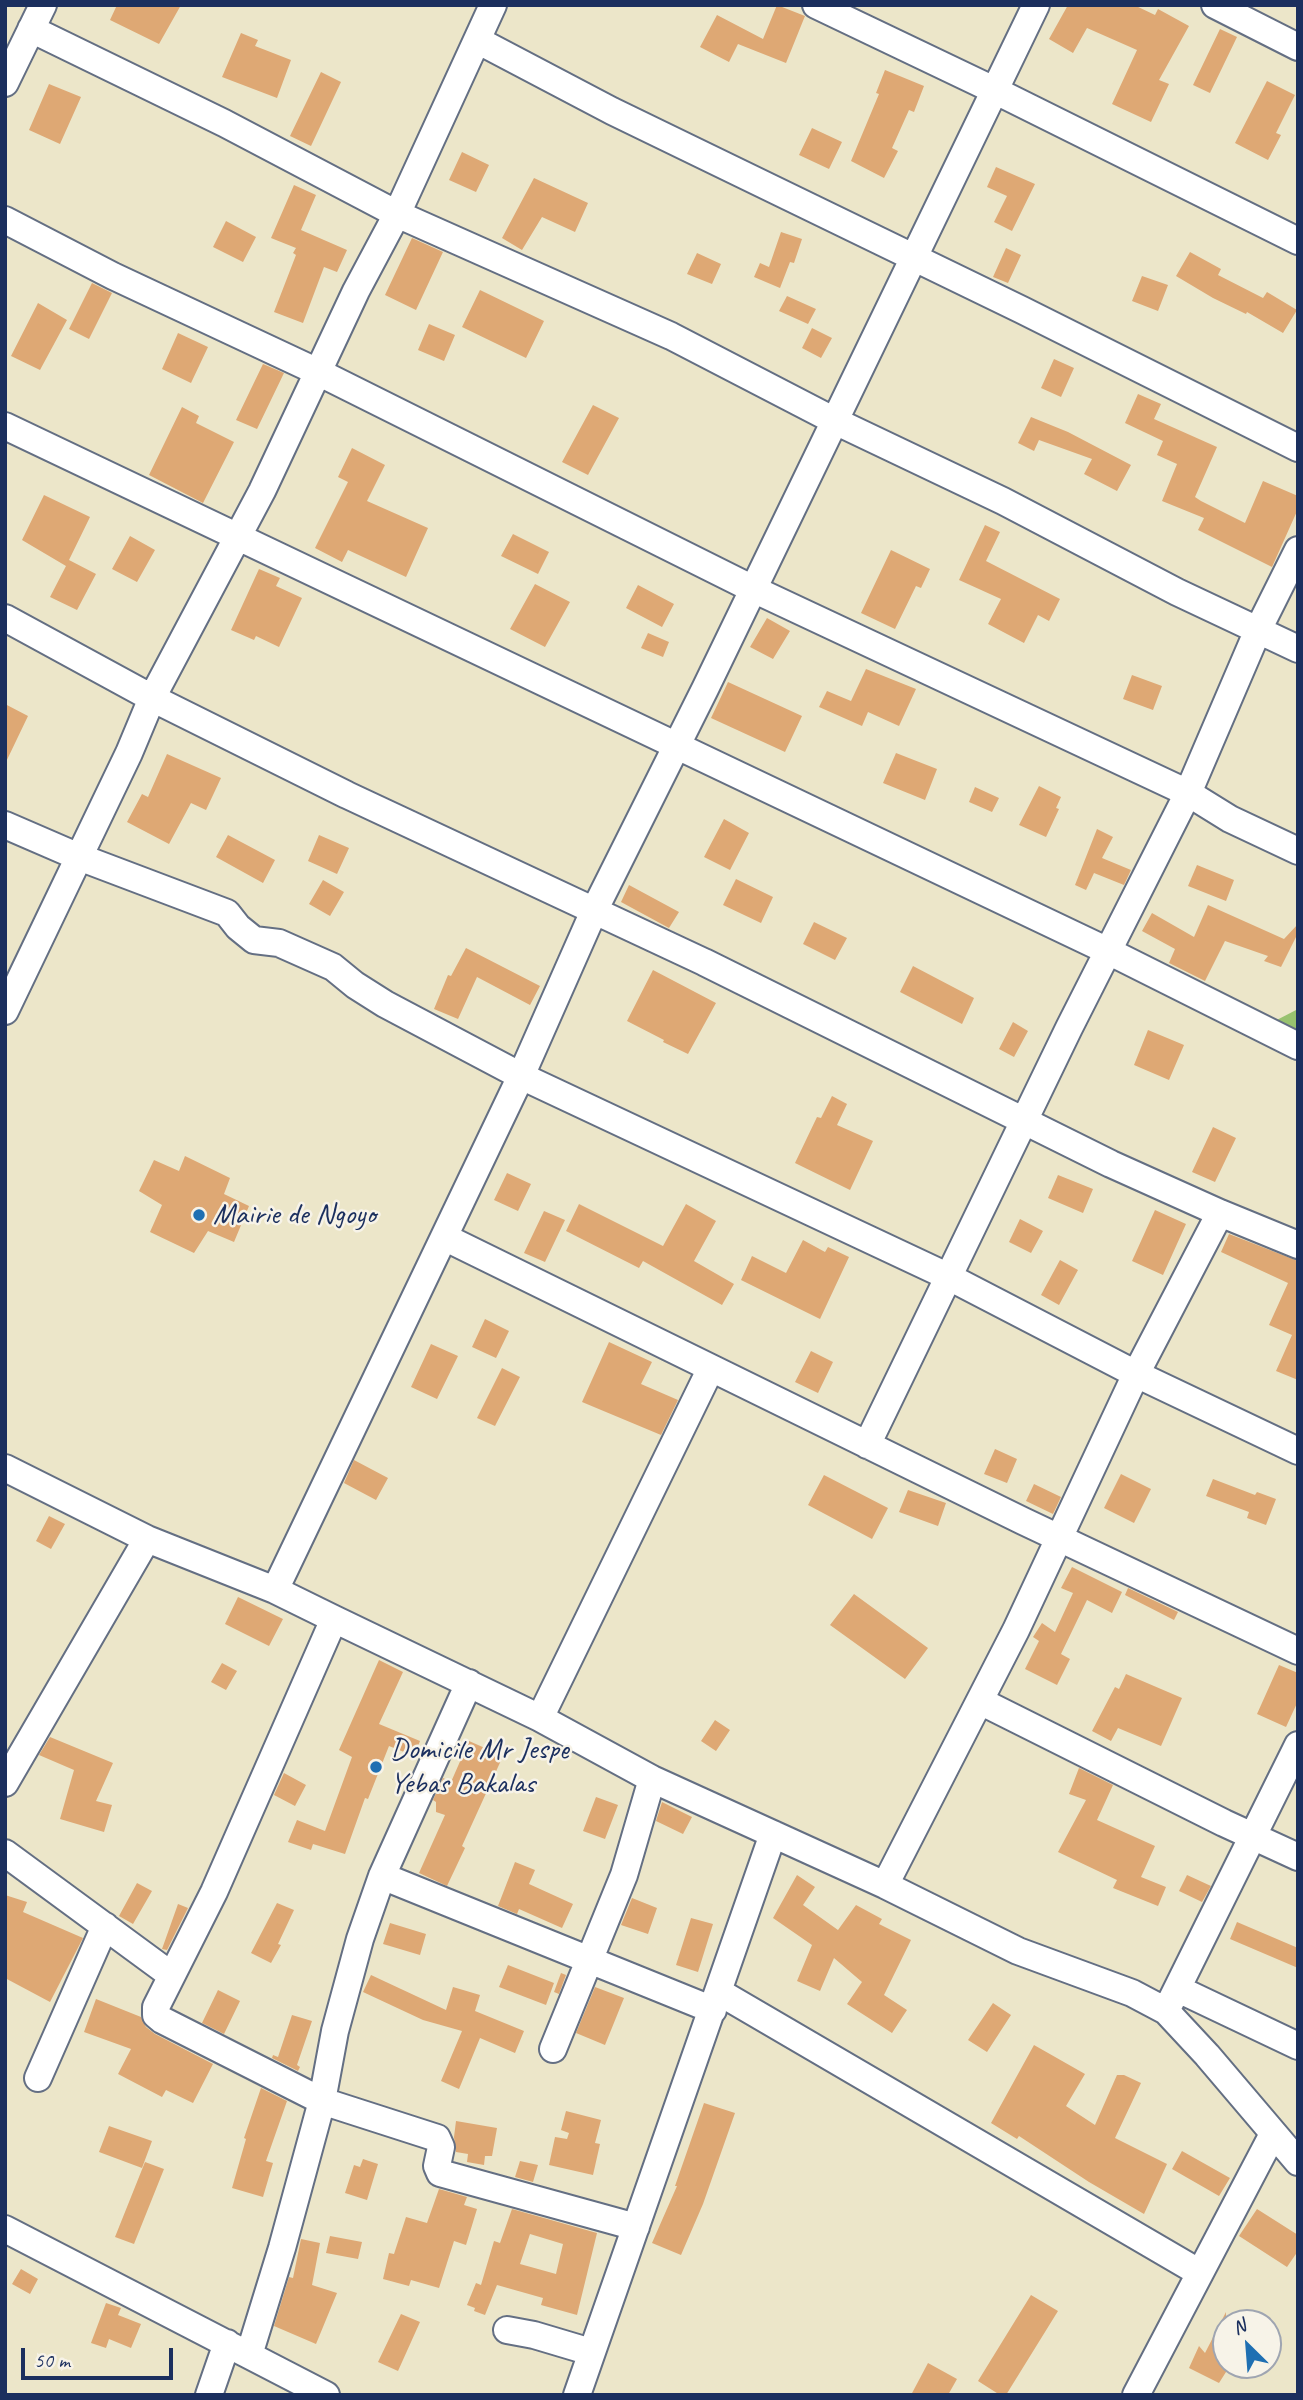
<!DOCTYPE html>
<style>
body{margin:0}
#map{position:relative;width:1303px;height:2400px;overflow:hidden;background:#ece6c9;font-family:Caveat,sans-serif}
canvas{display:block}
.frame{position:absolute;inset:0;border:7px solid #1b2f5e;pointer-events:none}
.north{position:absolute;left:1212px;top:2309px;width:70px;height:70px;box-sizing:border-box;background:#f7f3e8;border:2px solid #9fa5b1;border-radius:50%;rotate:335deg;font-size:19px;font-weight:700;line-height:28px;text-align:center;color:#1b2f5e}
.north::after{content:'';display:block;margin:auto;width:24px;height:32px;background:#1f6fb2;clip-path:polygon(50% 0,100% 100%,50% 72%,0 100%)}
.scale{position:absolute;left:21px;top:2348px;width:152px;height:32px;box-sizing:border-box;border:4px solid #1b2f5e;border-top:0;padding-left:9px;font-size:21px;line-height:24px;white-space:nowrap;color:#1b2f5e;-webkit-text-stroke:5px #f7f3e8;paint-order:stroke}
</style>
<div id="map">
<canvas width="1303" height="2400"></canvas>
<div class="frame"></div>
<div class="north">N</div>
<div class="scale">50 m</div>
</div>
<script>
const context = document.querySelector('canvas').getContext('2d');
context.lineJoin = 'round';
function fillPath(path, color) { context.fillStyle = color; context.fill(path, 'evenodd'); }
const poly = rows => new Path2D(rows.map(r => 'M' + r).join(''));
function strokePath(path, color, width, dash) { context.strokeStyle = color; context.lineWidth = width; context.lineCap = dash ? 'butt' : 'round'; context.setLineDash(dash || []); context.stroke(path); }
function drawText(font, color, halo, rows, align = 'center') {
  context.font = font + ' Caveat,sans-serif'; context.lineWidth = 5; context.setLineDash([]); context.textBaseline = 'middle'; context.strokeStyle = halo; context.fillStyle = color; for (const [text, x, y, turn = 0] of rows) {
    context.save(); context.translate(x, y); context.rotate((+turn || 0) * Math.PI / 180); context.textAlign = isNaN(turn) ? turn : align; if (halo) context.strokeText(text, 0, 0); context.fillText(text, 0, 0); context.restore();
  }
}
fillPath(poly([
 [1298,1009,1298,1040,1271,1023]
]), '#98c26f');
fillPath(poly([
 [117,5,181,5,159,44,110,20],
 [777,5,805,16,786,63,738,44,729,62,700,47,717,15,763,39],
 [1068,5,1134,5,1155,15,1158,9,1189,26,1159,80,1169,84,1151,122,1112,104,1137,50,1087,28,1073,53,1049,39],
 [1220,29,1237,37,1210,93,1193,85],
 [241,33,258,40,255,46,291,60,277,98,222,77],
 [885,70,924,86,914,112,909,110,892,148,898,151,884,178,851,161,879,94,876,93],
 [321,72,341,82,311,146,290,136],
 [1267,81,1295,95,1276,133,1281,135,1268,160,1235,143],
 [49,84,81,97,60,144,29,130],
 [812,128,842,142,829,169,799,155],
 [462,152,489,165,476,192,449,180],
 [996,167,1035,184,1012,231,994,222,1007,196,987,187],
 [534,178,588,203,575,232,542,217,522,250,502,238],
 [294,185,316,195,301,230,347,250,337,272,324,267,303,323,274,312,296,255,293,253,296,248,271,238],
 [226,221,256,237,243,262,213,247],
 [781,232,802,239,794,263,790,262,780,288,754,277,760,263,769,267],
 [412,238,443,252,416,310,385,295],
 [1006,248,1021,255,1008,283,993,277],
 [1190,252,1221,269,1218,275,1263,298,1267,292,1297,310,1283,333,1247,312,1246,314,1213,298,1176,276],
 [697,253,721,264,712,284,687,274],
 [1142,276,1168,285,1158,311,1132,301],
 [92,283,112,293,89,339,69,329],
 [480,290,544,321,526,358,462,327],
 [787,296,816,309,808,324,779,311],
 [38,303,67,320,40,370,11,356],
 [429,324,455,335,444,361,418,350],
 [812,328,832,338,821,358,802,348],
 [178,333,208,347,191,383,162,369],
 [1054,359,1074,368,1061,397,1041,388],
 [263,364,284,373,257,429,236,420],
 [1138,394,1161,404,1154,419,1217,447,1195,497,1201,501,1245,523,1263,481,1298,496,1298,509,1272,567,1198,530,1204,518,1162,501,1177,464,1157,455,1163,441,1125,423],
 [593,405,619,418,588,475,562,462],
 [182,407,199,416,196,423,234,442,203,503,149,475],
 [1031,417,1068,432,1131,465,1117,491,1084,474,1092,459,1039,440,1034,451,1018,443],
 [352,448,385,465,367,501,428,528,406,577,348,550,342,562,315,548,348,482,338,477],
 [44,495,90,517,69,560,96,574,77,610,50,597,66,566,22,540],
 [985,525,1000,532,986,561,1060,599,1049,621,1038,615,1024,643,988,624,1001,599,959,580],
 [513,534,549,552,538,574,501,556],
 [130,536,155,550,137,582,112,569],
 [891,550,930,569,921,588,916,586,895,629,861,613],
 [259,569,280,578,276,586,302,598,279,647,256,636,254,640,231,630],
 [535,584,570,602,545,647,510,629],
 [638,585,674,604,662,627,626,608],
 [767,618,790,631,773,659,750,647],
 [648,633,669,642,663,657,641,648],
 [866,669,916,689,899,726,868,712,862,726,819,707,827,691,851,701],
 [1132,675,1162,686,1153,710,1123,699],
 [728,682,802,716,785,752,711,718],
 [5,704,28,716,5,764],
 [896,753,937,769,925,800,883,783],
 [167,754,221,778,206,810,191,803,169,844,127,822,142,794,148,797],
 [1039,786,1061,797,1056,808,1059,809,1046,837,1019,825],
 [975,787,999,798,992,812,969,802],
 [724,819,749,833,730,870,704,857],
 [1097,829,1113,837,1102,858,1131,870,1124,885,1094,873,1086,890,1075,885],
 [228,835,275,860,263,883,216,857],
 [319,835,349,848,337,874,308,861],
 [1197,865,1234,880,1226,901,1188,886],
 [736,879,773,897,761,923,723,905],
 [323,880,344,892,330,916,309,904],
 [629,885,679,912,669,928,621,902],
 [1208,905,1284,939,1298,924,1298,933,1281,967,1264,961,1268,956,1225,941,1205,981,1169,963,1175,949,1142,931,1152,913,1194,937],
 [814,922,847,938,835,960,803,944],
 [466,948,540,986,530,1005,477,977,458,1019,434,1009,448,975,451,976],
 [913,966,974,998,962,1024,900,992],
 [653,970,716,1003,688,1054,663,1042,664,1040,627,1021],
 [1013,1022,1028,1031,1014,1057,999,1049],
 [1148,1030,1184,1045,1169,1080,1134,1065],
 [832,1096,847,1104,837,1125,873,1141,850,1190,795,1163,817,1117,821,1118],
 [1213,1127,1236,1138,1215,1182,1192,1172],
 [185,1156,230,1178,224,1194,249,1206,234,1242,208,1231,194,1253,150,1232,162,1205,139,1191,154,1160,179,1171],
 [507,1173,531,1184,518,1211,494,1200],
 [1058,1175,1093,1189,1083,1213,1048,1198],
 [579,1204,663,1246,686,1204,716,1221,694,1261,734,1284,722,1305,643,1261,639,1268,566,1231],
 [1155,1210,1186,1224,1163,1275,1132,1261],
 [544,1211,565,1220,545,1262,524,1253],
 [1020,1219,1043,1231,1031,1253,1009,1242],
 [1229,1234,1298,1261,1298,1380,1276,1371,1292,1335,1269,1325,1288,1283,1221,1252],
 [803,1240,825,1252,828,1247,849,1257,820,1319,741,1280,752,1256,786,1273],
 [1060,1260,1078,1270,1059,1305,1041,1295],
 [485,1319,509,1331,496,1358,472,1347],
 [609,1342,652,1362,641,1384,678,1400,661,1435,582,1402],
 [431,1344,458,1356,437,1399,411,1387],
 [811,1351,833,1362,818,1393,795,1382],
 [502,1368,520,1377,495,1426,477,1418],
 [995,1449,1017,1459,1007,1483,984,1474],
 [354,1460,388,1478,376,1500,344,1483],
 [1121,1474,1151,1489,1134,1523,1104,1508],
 [824,1475,888,1508,872,1539,808,1505],
 [1213,1479,1255,1495,1257,1492,1276,1499,1266,1525,1247,1518,1249,1512,1206,1496],
 [1034,1484,1061,1497,1053,1514,1026,1501],
 [908,1490,946,1503,938,1526,899,1512],
 [49,1516,65,1524,51,1549,36,1541],
 [1072,1567,1122,1592,1112,1613,1087,1600,1061,1654,1070,1659,1057,1685,1025,1669,1039,1641,1033,1637,1042,1623,1055,1632,1073,1593,1061,1588],
 [1128,1588,1178,1612,1174,1620,1125,1595],
 [854,1594,928,1648,905,1679,830,1625],
 [238,1597,283,1619,269,1646,225,1624],
 [379,1660,403,1672,379,1724,420,1741,414,1756,389,1746,368,1799,365,1798,345,1854,313,1844,311,1850,288,1842,297,1820,325,1831,352,1757,339,1750],
 [222,1663,237,1671,226,1690,211,1682],
 [1279,1665,1298,1673,1298,1701,1286,1727,1257,1714],
 [1126,1674,1182,1698,1161,1746,1118,1728,1111,1741,1092,1731,1115,1687,1119,1689],
 [715,1720,730,1730,716,1751,701,1741],
 [50,1737,113,1763,96,1801,112,1805,104,1832,60,1819,74,1770,39,1755],
 [469,1741,503,1756,462,1846,465,1848,447,1886,419,1873,445,1815,436,1812,436,1802,433,1800,443,1778,451,1782],
 [1079,1768,1113,1785,1097,1820,1155,1846,1141,1877,1166,1887,1158,1906,1113,1888,1117,1880,1058,1852,1086,1800,1069,1794],
 [284,1773,306,1785,295,1806,274,1795],
 [596,1797,618,1805,605,1839,583,1831],
 [662,1802,692,1817,683,1834,656,1821],
 [515,1862,535,1870,529,1884,573,1904,562,1928,519,1909,517,1914,498,1906],
 [797,1875,815,1887,803,1905,838,1930,856,1905,882,1919,879,1924,911,1940,884,1995,907,2010,892,2033,847,2004,862,1982,834,1958,820,1991,797,1981,812,1945,773,1918],
 [1187,1875,1211,1886,1202,1902,1179,1891],
 [137,1883,152,1891,133,1924,119,1916],
 [5,1895,27,1902,23,1912,83,1938,50,2002,5,1978],
 [632,1898,657,1908,648,1934,621,1925],
 [277,1903,294,1910,278,1944,281,1945,271,1963,251,1953],
 [178,1904,188,1908,167,1950,162,1949],
 [691,1918,713,1924,698,1972,676,1965],
 [1237,1922,1298,1948,1298,1968,1230,1939],
 [390,1923,426,1934,420,1955,383,1944],
 [508,1965,554,1983,546,2005,499,1987],
 [561,1973,566,1975,559,1994,554,1992],
 [371,1975,446,2010,453,1987,480,1995,475,2011,524,2031,515,2053,480,2038,459,2089,441,2081,462,2031,423,2020,363,1992],
 [595,1987,624,1998,605,2045,576,2033],
 [218,1990,240,2001,224,2034,202,2023],
 [96,1999,141,2017,146,2027,155,2034,213,2064,193,2103,166,2090,162,2097,118,2074,131,2049,84,2032],
 [993,2003,1011,2015,987,2052,968,2040],
 [292,2015,312,2021,297,2065,300,2067,298,2071,272,2058,273,2055,278,2057],
 [1034,2045,1085,2074,1066,2106,1095,2125,1117,2075,1124,2075,1141,2083,1115,2138,1167,2164,1144,2214,1089,2182,1019,2136,1017,2139,991,2123],
 [261,2088,287,2101,266,2161,273,2163,263,2197,232,2188,246,2139,244,2138],
 [704,2103,735,2113,703,2204,681,2255,652,2243,677,2186,675,2186],
 [566,2111,601,2120,595,2143,600,2144,593,2175,549,2165,555,2137,567,2139,569,2133,561,2130],
 [456,2121,497,2128,492,2156,485,2156,484,2165,467,2162,468,2154,456,2152,454,2137],
 [109,2126,152,2141,142,2168,99,2152],
 [1182,2151,1230,2178,1219,2196,1172,2169],
 [363,2159,378,2164,367,2200,345,2193,354,2165,360,2167],
 [520,2161,538,2165,533,2182,515,2177],
 [145,2162,164,2169,134,2244,115,2237],
 [439,2189,467,2197,464,2205,477,2209,466,2245,454,2241,439,2288,411,2280,409,2286,383,2279,389,2253,394,2254,406,2217,427,2223],
 [512,2209,597,2233,577,2315,541,2305,543,2298,497,2285,485,2315,474,2311,475,2308,467,2305,476,2283,481,2285,494,2241,500,2243],
 [530,2234,563,2244,556,2274,520,2264],
 [1257,2209,1298,2235,1298,2251,1287,2267,1239,2236],
 [330,2236,362,2242,358,2259,326,2253],
 [301,2239,320,2243,312,2285,337,2293,316,2344,274,2326,289,2277,293,2278],
 [21,2269,38,2279,30,2294,12,2284],
 [1031,2295,1058,2311,1006,2395,1000,2395,978,2381],
 [106,2303,121,2308,118,2315,141,2324,131,2348,109,2339,106,2348,91,2343],
 [1226,2312,1226,2372,1219,2383,1189,2368,1199,2346,1205,2353],
 [401,2314,420,2322,398,2371,378,2362],
 [928,2363,957,2379,948,2395,911,2395]
]), '#dea874');
const minor = poly([
 [816,5,996,91,1298,241],
 [1215,5,1298,47],
 [31,29,224,123,397,214,671,336,835,421,1003,501,1177,592,1298,649],
 [477,40,612,111,1022,310,1298,448],
 [5,83,43,5],
 [5,220,113,276,318,372,753,589,1188,793,1230,819,1298,851],
 [5,426,1108,951,1298,1046],
 [5,618,152,698,347,795,704,962,1111,1164,1220,1213,1298,1245],
 [5,825,79,857,227,913,238,927,254,940,279,943,333,967,355,985,385,1004,521,1076,947,1276,1136,1374,1298,1451],
 [5,1011,129,753,152,698,262,491,356,291,397,214,493,5],
 [444,1237,1023,1521,1298,1651],
 [867,1445,1069,1028,1188,793,1258,630,1298,550],
 [5,1468,147,1539,275,1590,334,1619,540,1718,652,1779,885,1885,1018,1951,1132,1993,1166,2011,1207,2055,1298,2162],
 [275,1590,521,1076,594,911,705,689,1036,5],
 [334,1619,214,1892,156,2007,156,2015,162,2020,322,2101,437,2138,441,2147,437,2166,440,2173,636,2227],
 [980,1701,1224,1823,1298,1857],
 [540,1718,711,1368],
 [5,1783,147,1539],
 [5,1853,171,1975],
 [382,1876,713,2010],
 [885,1885,1016,1630,1136,1374,1220,1213],
 [1178,1989,1298,2046],
 [719,1992,1200,2273],
 [1166,2011,1298,1745],
 [553,2049,624,1875,652,1779],
 [38,2078,105,1926],
 [5,2229,326,2395],
 [507,2330,534,2335,591,2352],
 [249,2355,282,2248,322,2101,335,2031,360,1939,382,1876,469,1683],
 [209,2395,227,2343],
 [577,2395,773,1834],
 [1136,2395,1273,2134]
]);
strokePath(minor, '#646f83', 30);
strokePath(minor, '#fff', 26);
for (const [x, y, r, color] of [
 [199,1215,7,"#1f6fb2"],
 [376,1767,7,"#1f6fb2"]
]) { const dot = new Path2D(); dot.arc(x, y, r, 0, 2 * Math.PI); context.fillStyle = color; context.fill(dot); strokePath(dot, '#f7f3e8', 2.5); }
drawText('30px', '#1b2f5e', '#f7f3e8', [
 ["Mairie de Ngoyo",213,1215],
 ["Domicile Mr Jespe",390,1750],
 ["Yebas Bakalas",390,1784]
], 'left');
</script>
